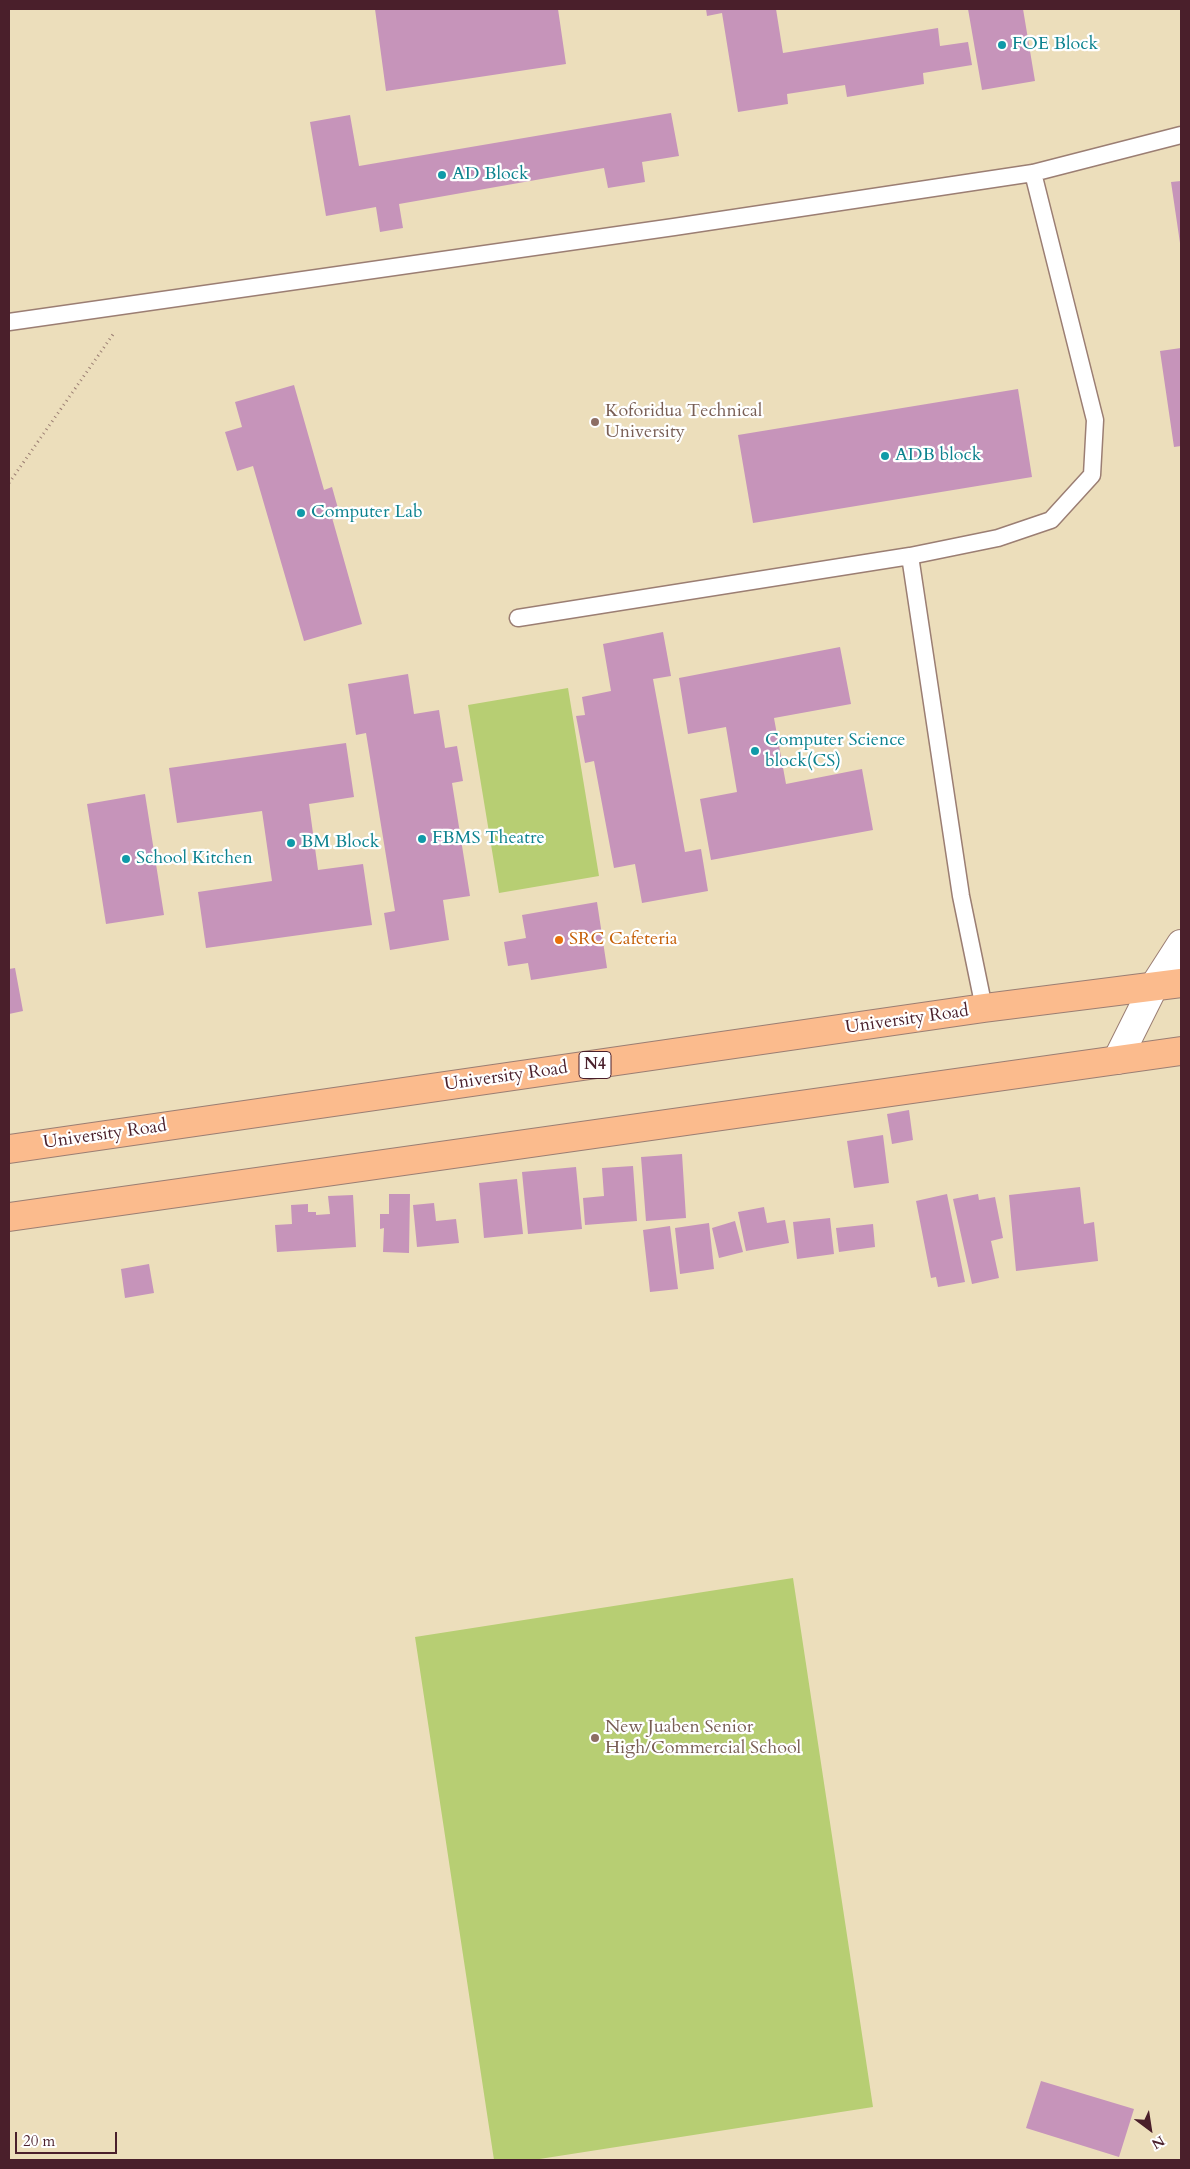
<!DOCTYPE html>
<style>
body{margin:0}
#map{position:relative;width:1190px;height:2169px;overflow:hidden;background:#ecdebb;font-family:Cardo,serif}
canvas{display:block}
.frame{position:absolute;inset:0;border:10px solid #4a1f2b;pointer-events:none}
.north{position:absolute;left:1125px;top:2104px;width:50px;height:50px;-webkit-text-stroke:4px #fff;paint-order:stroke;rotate:149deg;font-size:14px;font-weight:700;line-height:20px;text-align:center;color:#4a1f2b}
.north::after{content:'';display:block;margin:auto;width:18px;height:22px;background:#4a1f2b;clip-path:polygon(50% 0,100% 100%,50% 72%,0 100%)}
.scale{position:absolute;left:15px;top:2132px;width:102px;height:22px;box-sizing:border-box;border:2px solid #4a1f2b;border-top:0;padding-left:6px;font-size:15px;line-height:18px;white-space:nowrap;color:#4a1f2b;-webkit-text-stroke:4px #fff;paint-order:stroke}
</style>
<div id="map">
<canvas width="1190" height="2169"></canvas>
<div class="frame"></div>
<div class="north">N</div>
<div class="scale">20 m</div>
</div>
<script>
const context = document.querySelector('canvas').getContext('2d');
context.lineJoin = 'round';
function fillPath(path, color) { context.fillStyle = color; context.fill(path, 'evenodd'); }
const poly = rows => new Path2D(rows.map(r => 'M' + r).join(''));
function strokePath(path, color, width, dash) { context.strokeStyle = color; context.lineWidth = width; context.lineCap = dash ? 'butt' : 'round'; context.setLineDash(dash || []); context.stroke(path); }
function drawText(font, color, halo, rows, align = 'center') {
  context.font = font + ' Cardo,serif'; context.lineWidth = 4.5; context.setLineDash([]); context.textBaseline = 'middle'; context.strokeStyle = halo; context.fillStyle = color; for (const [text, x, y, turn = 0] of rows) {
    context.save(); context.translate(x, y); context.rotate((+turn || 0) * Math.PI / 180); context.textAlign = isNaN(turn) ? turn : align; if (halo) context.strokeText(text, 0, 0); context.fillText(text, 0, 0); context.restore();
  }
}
fillPath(poly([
 [568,688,599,876,499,893,468,705],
 [793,1578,873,2107,533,2160,494,2160,415,1637]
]), '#b7ce73');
fillPath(poly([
 [375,9,558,9,566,64,386,91],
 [706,9,776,9,783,53,938,28,940,46,968,42,972,65,923,73,924,84,847,97,845,85,787,94,788,104,738,112,722,13,707,16],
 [968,9,1023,9,1035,81,982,90],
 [671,113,679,156,642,162,645,182,608,188,604,168,399,204,403,228,380,232,376,207,326,216,310,122,350,115,359,166],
 [1181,181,1181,243,1180,243,1171,182],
 [1181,348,1181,446,1174,447,1160,351],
 [294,385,324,490,332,487,339,512,331,514,362,624,304,641,253,466,237,471,225,432,242,427,235,402],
 [1018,389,1032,477,753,523,738,435],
 [663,632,671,676,653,679,685,852,701,849,708,891,642,903,635,864,614,868,594,761,585,763,576,716,585,715,582,697,611,691,603,644],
 [840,647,851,704,774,718,786,784,862,769,873,830,711,860,700,799,737,792,726,727,688,734,679,678],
 [408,674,414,714,439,710,445,748,457,746,463,781,452,783,470,896,443,900,449,940,390,950,384,913,395,911,366,733,356,735,348,684],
 [346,743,354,797,309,804,318,870,363,864,372,925,206,948,198,892,272,881,262,811,177,823,169,768],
 [145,794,164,915,106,924,87,804],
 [597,902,607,968,531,980,528,963,508,966,504,942,526,938,522,915],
 [15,968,23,1011,9,1014,9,969],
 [909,1110,913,1140,892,1144,887,1114],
 [883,1135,889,1183,854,1188,847,1141],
 [682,1154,686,1218,646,1221,641,1157],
 [633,1166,637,1221,585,1225,583,1198,604,1196,602,1168],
 [576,1167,582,1229,528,1234,522,1172],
 [517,1179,523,1234,484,1238,479,1183],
 [1080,1187,1084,1224,1094,1222,1098,1261,1016,1271,1009,1195],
 [389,1194,410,1194,409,1253,383,1252,384,1228,380,1229,380,1214,389,1214],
 [947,1194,965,1282,938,1287,936,1277,931,1278,916,1201],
 [978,1194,979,1200,995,1197,1003,1238,991,1241,999,1278,972,1284,953,1199],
 [353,1195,356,1247,277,1252,275,1225,292,1224,291,1205,308,1204,308,1212,316,1212,316,1215,330,1214,328,1196],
 [434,1203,436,1221,456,1219,459,1243,417,1247,413,1205],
 [764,1207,767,1223,785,1220,789,1243,746,1251,738,1212],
 [830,1218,834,1254,797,1259,793,1222],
 [735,1221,743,1252,719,1258,712,1228],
 [709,1223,714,1269,680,1274,675,1228],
 [873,1224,875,1247,839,1252,836,1228],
 [670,1226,678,1289,650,1292,643,1230],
 [149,1264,154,1293,125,1298,121,1269],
 [1041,2081,1134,2109,1119,2157,1026,2128]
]), '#c694ba');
const lane = poly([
 [9,322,674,227,1033,173,1181,135],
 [910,556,998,538,1051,520,1092,475,1095,420,1033,173],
 [518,618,910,556,961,896,984,1008]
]);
const street = poly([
 [1117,1060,1154,986,1181,944]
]);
const highway = poly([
 [9,1149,984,1008,1181,983],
 [9,1217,1181,1051]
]);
strokePath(lane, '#9b7e73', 19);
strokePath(street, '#9b7e73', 30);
strokePath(highway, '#9b7e73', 30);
strokePath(poly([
 [9,483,114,333]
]), '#9b7e73', 3, [1, 4]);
strokePath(lane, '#fff', 16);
strokePath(street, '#fff', 28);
strokePath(highway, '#fbbb8d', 28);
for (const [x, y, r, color] of [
 [1002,45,5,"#0f9aa8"],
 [442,175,5,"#0f9aa8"],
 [595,422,5,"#8d6e63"],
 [885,456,5,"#0f9aa8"],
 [301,513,5,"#0f9aa8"],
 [755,751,5,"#0f9aa8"],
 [422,839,5,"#0f9aa8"],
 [291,843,5,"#0f9aa8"],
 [126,859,5,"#0f9aa8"],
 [559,940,5,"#e8710a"],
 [595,1738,5,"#8d6e63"]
]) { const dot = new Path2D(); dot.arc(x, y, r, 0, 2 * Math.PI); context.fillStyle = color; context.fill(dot); strokePath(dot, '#fff', 2); }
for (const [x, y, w] of [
 [595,1065,32]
]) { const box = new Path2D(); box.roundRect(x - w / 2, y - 13.5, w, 27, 4); context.fillStyle = '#fff'; context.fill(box); strokePath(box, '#4a1f2b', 1); }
drawText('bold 16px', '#4a1f2b', null, [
 ["N4",595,1065]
]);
drawText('18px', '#0d838f', '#fff', [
 ["FOE Block",1012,45],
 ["AD Block",452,175],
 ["ADB block",895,456],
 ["Computer Lab",311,513],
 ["Computer Science",765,741],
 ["block(CS)",765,762],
 ["FBMS Theatre",432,839],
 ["BM Block",301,843],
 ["School Kitchen",136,859]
], 'left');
drawText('18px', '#785e54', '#fff', [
 ["Koforidua Technical",605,412],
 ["University",605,433],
 ["New Juaben Senior",605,1728],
 ["High/Commercial School",605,1749]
], 'left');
drawText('18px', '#c56008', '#fff', [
 ["SRC Cafeteria",569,940]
], 'left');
drawText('18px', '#4a1f2b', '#fff', [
 ["University Road",907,1020,-8],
 ["University Road",506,1077,-8],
 ["University Road",105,1135,-8]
]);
</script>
